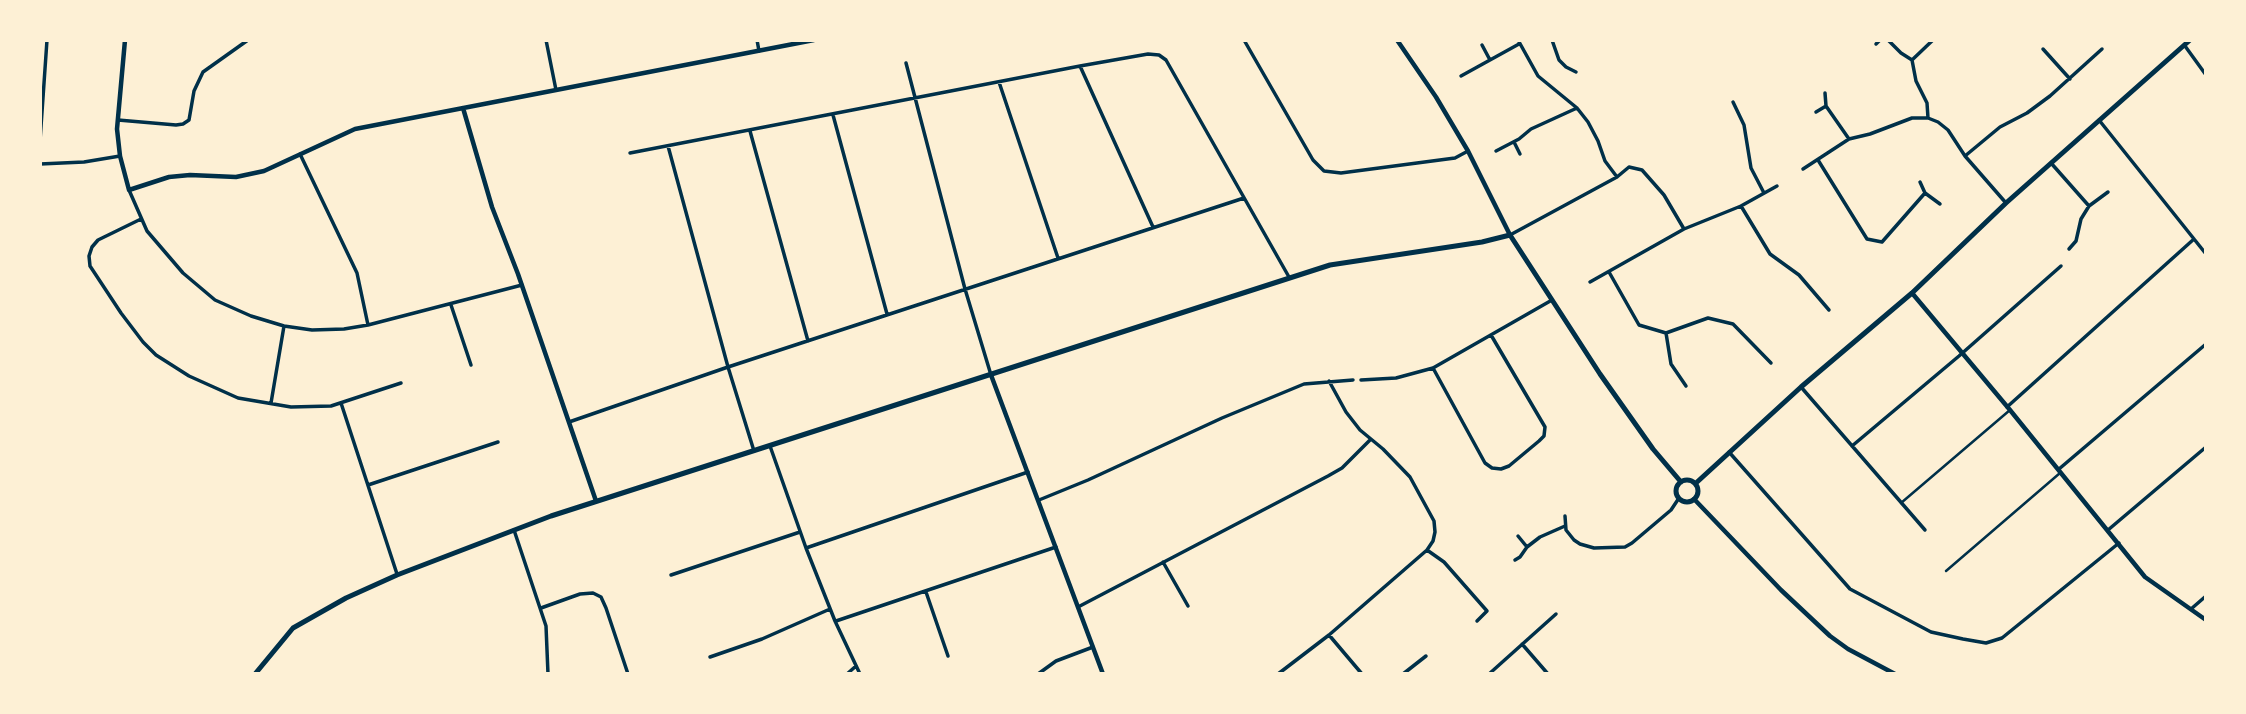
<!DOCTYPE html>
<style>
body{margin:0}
#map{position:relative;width:2246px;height:714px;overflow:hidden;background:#fdf0d5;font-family:"PT Serif",serif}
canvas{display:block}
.frame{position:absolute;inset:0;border:42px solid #fdf0d5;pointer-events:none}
</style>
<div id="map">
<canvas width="2246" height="714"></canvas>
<div class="frame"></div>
</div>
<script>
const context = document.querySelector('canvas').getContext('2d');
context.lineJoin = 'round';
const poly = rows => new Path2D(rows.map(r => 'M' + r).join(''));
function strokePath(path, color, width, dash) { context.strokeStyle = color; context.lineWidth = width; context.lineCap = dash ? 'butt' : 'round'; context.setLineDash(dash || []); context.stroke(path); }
strokePath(poly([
 [1901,503,2010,410],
 [1946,571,2060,473]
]), '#003049', 2.5);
strokePath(poly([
 [546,40,556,90],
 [757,40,759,51],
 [1244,40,1313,160,1324,171,1341,173,1455,158,1468,151],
 [1518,40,1538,76,1577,108,1588,122,1598,141,1605,161,1617,177],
 [1552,40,1559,60,1566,67,1576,72],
 [1888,40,1901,53,1912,60],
 [1876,44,1880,40],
 [1482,45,1490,60],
 [2185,46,2206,75],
 [2043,49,2070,79],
 [906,63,965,289,991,375],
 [1080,66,1153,227],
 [1461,76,1519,44],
 [999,82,1058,258],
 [1733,102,1744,125,1751,168,1764,193],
 [1826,106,1849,139],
 [1816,112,1826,106,1825,93],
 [833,115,887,314],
 [1928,118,1927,103,1916,81,1912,60,1933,40],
 [118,120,176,125,183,124,189,120,194,91,203,72,248,40],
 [2099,120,2206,254],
 [750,131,808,341],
 [40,141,47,40],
 [1514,142,1520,154],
 [668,146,728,367,754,451],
 [1496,151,1519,139,1531,129,1577,108],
 [630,153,1080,66,1148,54,1159,55,1166,60,1289,277],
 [300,154,357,273,368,325],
 [1965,156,2000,127,2027,113,2050,96,2102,49],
 [1818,160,1867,239,1882,242,1925,193],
 [2051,163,2089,206,2081,219,2076,241,2069,249],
 [40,164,84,162,120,156],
 [1803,169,1849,139,1870,134,1912,118,1928,118,1938,122,1948,130,1965,156,2006,203],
 [1920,182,1925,193,1940,204],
 [129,190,147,231,183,273,215,300,251,316,284,326,312,330,344,329,368,325,522,285],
 [1741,206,1770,254,1799,275,1829,310],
 [2089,206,2108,192],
 [141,219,98,240,92,247,89,256,90,266,121,313,143,342,156,355,189,376,238,398,291,407,331,406,401,383],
 [1510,235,1617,177,1629,167,1642,170,1664,195,1684,229],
 [1609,272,1639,325,1666,333,1708,318,1733,324,1771,363],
 [1590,282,1684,229,1741,206,1777,186],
 [451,305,471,365],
 [1666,333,1671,364,1686,386],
 [1433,368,1485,463,1492,468,1501,469,1509,466,1539,441,1544,436,1545,427,1491,335],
 [1361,380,1396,378,1433,368,1552,300],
 [1329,381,1346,412,1360,430,1383,449,1410,477,1434,521,1435,532,1433,541,1427,550,1444,562,1487,611,1477,621],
 [1801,387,1925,530],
 [271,403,284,326],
 [341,403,397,574],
 [2007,407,2194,239],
 [569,422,728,367,1244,198],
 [770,446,806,548,835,621,860,674],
 [1852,446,1959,356,2061,266],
 [1729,452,1850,589,1931,632,1963,639,1986,643,2002,638,2119,543],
 [2059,469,2206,344],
 [368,485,498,442],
 [1039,500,1088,480,1222,418,1304,384,1353,380],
 [1565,516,1566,530,1574,540,1580,544,1594,548,1625,547,1632,543,1671,510,1679,498],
 [514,530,546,626,548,674],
 [2108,530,2206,447],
 [1527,547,1540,537,1565,526],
 [806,548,1028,472],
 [1515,560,1520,557,1527,547,1518,536],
 [1163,562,1188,606],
 [671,575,800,532],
 [926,592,948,656],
 [1078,607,1328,476,1342,468,1370,440],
 [541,608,580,594,593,593,601,597,606,608,628,674],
 [2191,609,2206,596],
 [836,621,1056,547],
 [1329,635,1362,674],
 [1522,644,1548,674],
 [710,657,762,639,830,609],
 [847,674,856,666],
 [1038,674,1056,661,1093,647],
 [1278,674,1329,635,1427,550],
 [1403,674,1426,656],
 [1489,674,1556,614],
 [1667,674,1682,674]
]), '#003049', 3.5);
strokePath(poly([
 [125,40,117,129,120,156,129,190,169,177,190,175,236,177,264,171,355,129,814,40],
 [1397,40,1436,97,1468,151,1510,235],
 [463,108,492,207,518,274,596,501],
 [1912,293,2010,410,2145,577,2206,620],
 [991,375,1103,674],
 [1694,499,1781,590,1830,636,1848,649,1895,674]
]), '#003049', 4.5);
strokePath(poly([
 '1676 491a11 11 0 1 1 22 0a11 11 0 1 1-22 0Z',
 [1696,483,1801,387,1912,293,2006,203,2190,40],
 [255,674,293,628,346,598,397,575,551,516,1330,265,1482,242,1510,235,1600,374,1653,449,1681,482]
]), '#003049', 5);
</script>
